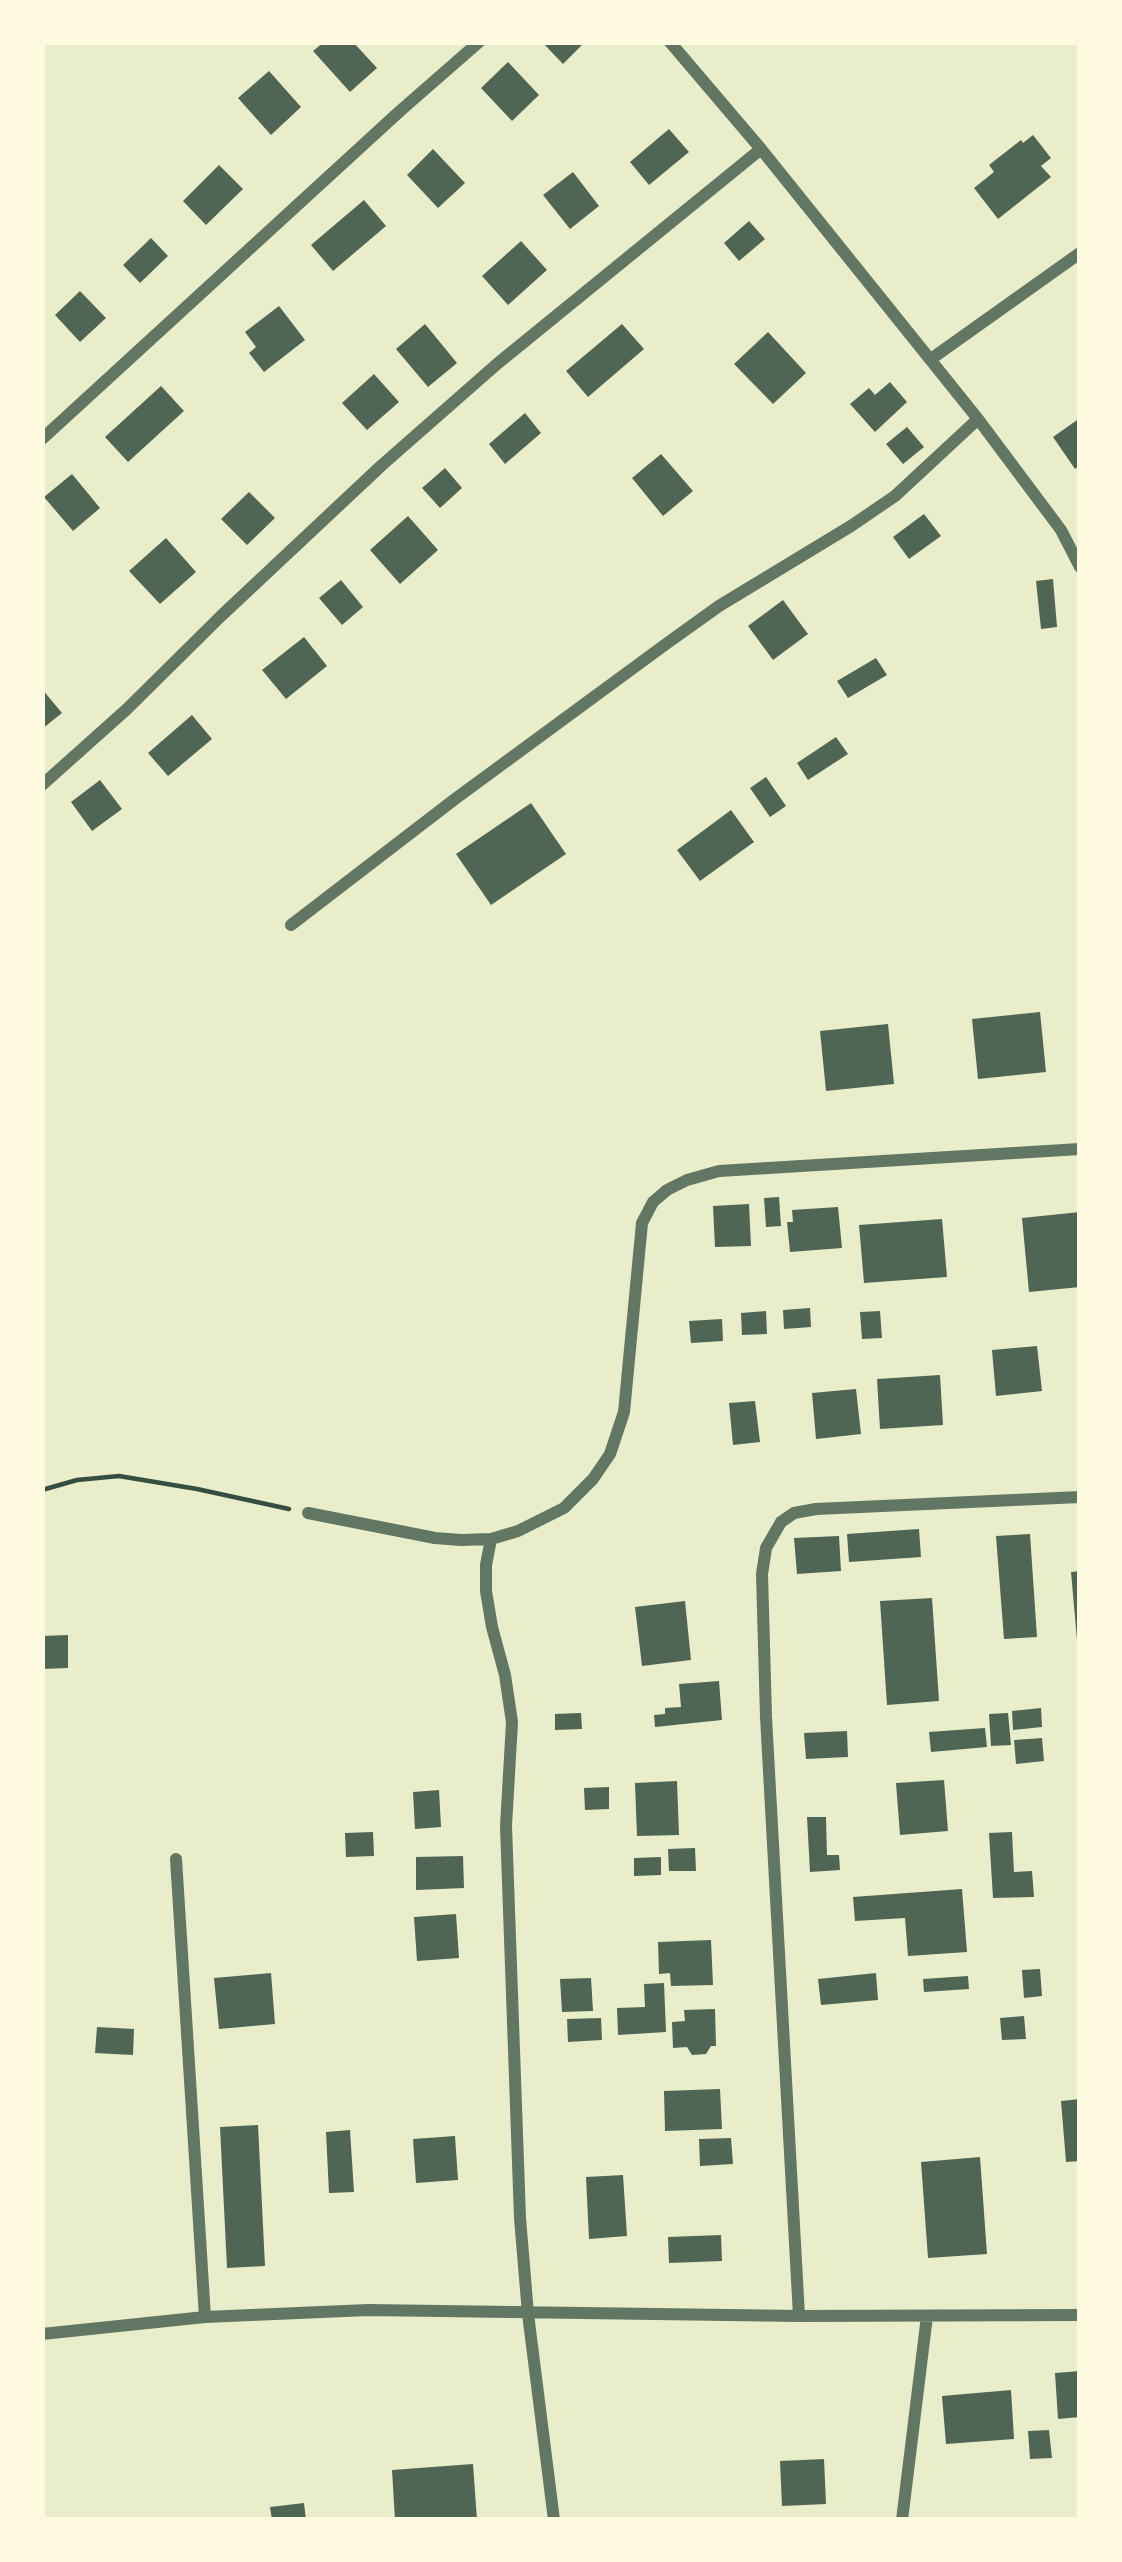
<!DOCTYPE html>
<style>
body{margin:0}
#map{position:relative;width:1122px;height:2562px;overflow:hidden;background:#e9edc9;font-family:"Libre Baskerville",serif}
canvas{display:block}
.frame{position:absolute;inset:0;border:45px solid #fefae0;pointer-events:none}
</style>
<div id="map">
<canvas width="1122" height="2562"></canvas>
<div class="frame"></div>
</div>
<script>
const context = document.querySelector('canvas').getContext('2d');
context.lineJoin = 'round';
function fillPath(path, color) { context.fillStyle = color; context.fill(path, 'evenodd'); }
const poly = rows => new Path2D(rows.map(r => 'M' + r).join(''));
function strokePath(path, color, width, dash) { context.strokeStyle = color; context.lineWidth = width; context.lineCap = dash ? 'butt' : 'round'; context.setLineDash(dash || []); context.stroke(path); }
fillPath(poly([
 [324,42,353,42,377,68,350,92,313,51],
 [542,42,585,42,563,64],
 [508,62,539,95,512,121,481,88],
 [269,71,301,107,271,135,238,98],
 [669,129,689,152,649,185,630,162],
 [1033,135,1051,158,1041,166,1051,177,998,219,974,188,994,172,989,165,1021,140,1023,143],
 [433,149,465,183,438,208,407,175],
 [219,165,243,189,206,225,183,201],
 [573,172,599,206,570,229,543,195],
 [364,200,386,226,333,271,311,245],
 [749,221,765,239,739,261,724,243],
 [151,238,168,256,140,283,123,265],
 [521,241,547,270,508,305,482,276],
 [80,291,106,318,80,342,55,315],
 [279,306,305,340,264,372,249,353,256,347,245,332],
 [425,324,457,363,428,387,396,349],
 [622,324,644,349,588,397,566,371],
 [768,332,806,373,773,404,734,364],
 [374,374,399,402,367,430,342,403],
 [890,382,907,402,875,432,850,404,869,388,875,395],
 [161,386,184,411,128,462,105,437],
 [525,413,541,433,505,464,489,444],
 [1080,418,1080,465,1075,469,1053,437],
 [907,427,924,447,903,464,886,444],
 [661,454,693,491,663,516,632,478],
 [445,468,462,488,440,508,422,488],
 [72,474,100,508,73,531,44,497],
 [249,492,275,518,247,545,221,519],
 [924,514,941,536,909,559,893,537],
 [408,516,438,550,400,584,370,550],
 [166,538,196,572,160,604,129,571],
 [1053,579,1057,627,1041,629,1036,581],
 [341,580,363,607,342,625,319,598],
 [783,600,808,634,773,660,748,626],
 [304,637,327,666,286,699,262,670],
 [876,658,887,675,848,698,837,681],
 [42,689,62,713,42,729],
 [192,715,212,739,168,776,148,753],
 [836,737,848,754,808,780,797,763],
 [766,777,786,806,770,817,750,788],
 [100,780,122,809,92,831,71,802],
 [531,803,566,854,491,905,456,854],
 [731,810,754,842,700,881,677,850],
 [1040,1012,1046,1072,978,1079,972,1019],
 [888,1024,894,1084,826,1091,820,1031],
 [779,1197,781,1226,766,1227,764,1198],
 [749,1204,751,1246,715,1247,713,1206],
 [838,1207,842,1248,790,1252,787,1222,793,1222,792,1210],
 [1080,1212,1080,1287,1029,1292,1022,1218],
 [942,1219,947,1277,864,1283,859,1225],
 [810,1308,811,1327,784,1329,783,1310],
 [766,1311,767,1334,742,1335,741,1313],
 [880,1311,882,1338,862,1339,860,1312],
 [722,1319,723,1341,691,1343,689,1321],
 [1037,1346,1042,1391,996,1396,992,1350],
 [940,1375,943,1425,880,1429,877,1379],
 [856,1389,861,1434,816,1439,812,1393],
 [755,1401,760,1442,733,1445,729,1403],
 [919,1529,921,1557,849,1562,847,1534],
 [1030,1534,1037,1637,1004,1639,996,1536],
 [839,1536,841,1571,797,1574,794,1538],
 [1080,1571,1080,1640,1077,1640,1071,1572],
 [932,1598,939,1701,887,1705,880,1601],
 [685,1601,691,1660,642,1666,635,1607],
 [68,1635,68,1668,42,1669,42,1636],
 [719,1681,722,1720,655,1727,654,1715,665,1714,665,1708,681,1707,679,1684],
 [1041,1708,1042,1727,1013,1730,1012,1711],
 [581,1713,582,1729,555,1730,555,1714],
 [1008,1713,1011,1745,991,1746,989,1714],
 [985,1728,987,1747,931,1752,929,1732],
 [847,1731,848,1757,806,1759,804,1733],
 [1042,1738,1044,1761,1016,1764,1014,1740],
 [944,1780,948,1831,900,1835,896,1783],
 [677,1781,679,1835,637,1836,635,1783],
 [609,1787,609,1809,585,1810,584,1788],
 [439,1790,441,1827,415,1829,413,1792],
 [807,1817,826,1817,827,1855,839,1855,840,1870,810,1872],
 [373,1832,374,1856,346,1857,345,1833],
 [1012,1832,1014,1872,1032,1871,1034,1897,993,1898,989,1833],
 [695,1848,696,1871,669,1871,668,1849],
 [463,1856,464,1888,416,1890,416,1857],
 [661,1857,661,1875,634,1876,634,1858],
 [962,1889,967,1952,908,1956,905,1918,855,1921,853,1897],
 [456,1914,459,1958,417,1961,414,1917],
 [711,1940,713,1985,671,1986,670,1973,659,1974,658,1942],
 [1040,1969,1042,1996,1024,1998,1022,1970],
 [271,1973,275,2024,219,2029,214,1978],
 [876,1973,878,2000,821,2005,818,1979],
 [968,1976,969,1989,924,1992,923,1979],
 [591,1978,593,2011,562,2012,560,1979],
 [664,1983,666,2032,618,2035,617,2008,645,2007,644,1984],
 [715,2009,716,2046,711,2046,706,2054,692,2055,687,2047,673,2048,672,2022,685,2021,684,2010],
 [1024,2016,1026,2039,1002,2040,1000,2018],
 [601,2018,602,2040,568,2042,567,2019],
 [97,2027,134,2029,133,2055,95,2053],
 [720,2089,722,2129,665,2131,664,2091],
 [1080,2099,1080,2161,1066,2162,1061,2101],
 [258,2125,265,2266,227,2268,220,2127],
 [350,2130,354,2192,329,2193,326,2132],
 [455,2136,458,2180,416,2183,413,2139],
 [731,2138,733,2164,700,2166,699,2139],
 [980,2157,987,2254,928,2258,921,2162],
 [623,2175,627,2236,589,2239,586,2177],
 [721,2235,722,2261,669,2263,668,2237],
 [1080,2371,1080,2417,1058,2419,1055,2373],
 [1011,2390,1014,2439,946,2444,942,2396],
 [1049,2430,1052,2458,1030,2459,1028,2431],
 [824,2459,826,2504,782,2506,780,2461],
 [473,2464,477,2520,395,2520,392,2470],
 [304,2503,306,2520,272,2520,270,2507]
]), '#4f6655');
strokePath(poly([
 [42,1490,77,1480,119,1476,197,1489,289,1509]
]), '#344e41', 4.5);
strokePath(poly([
 [670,42,761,149,978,419,1061,530,1080,567],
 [931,359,1080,253],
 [42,439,400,111,479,42],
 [42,785,127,709,221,616,382,465,497,364,761,149],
 [291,925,455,799,666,644,719,606,851,526,895,496,978,419],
 [308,1513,435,1538,461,1540,491,1539,518,1531,564,1508,593,1479,610,1454,624,1412,642,1223,653,1202,667,1190,687,1180,719,1171,1080,1149],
 [491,1539,486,1565,486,1591,492,1627,505,1675,512,1722,506,1826,520,2218,528,2314,554,2520],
 [176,1859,205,2317],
 [799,2316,766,1717,762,1574,766,1548,781,1522,794,1513,816,1509,1080,1497],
 [42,2334,205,2317,368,2310,799,2316,1080,2315],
 [902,2520,927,2316]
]), '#617663', 12);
</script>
